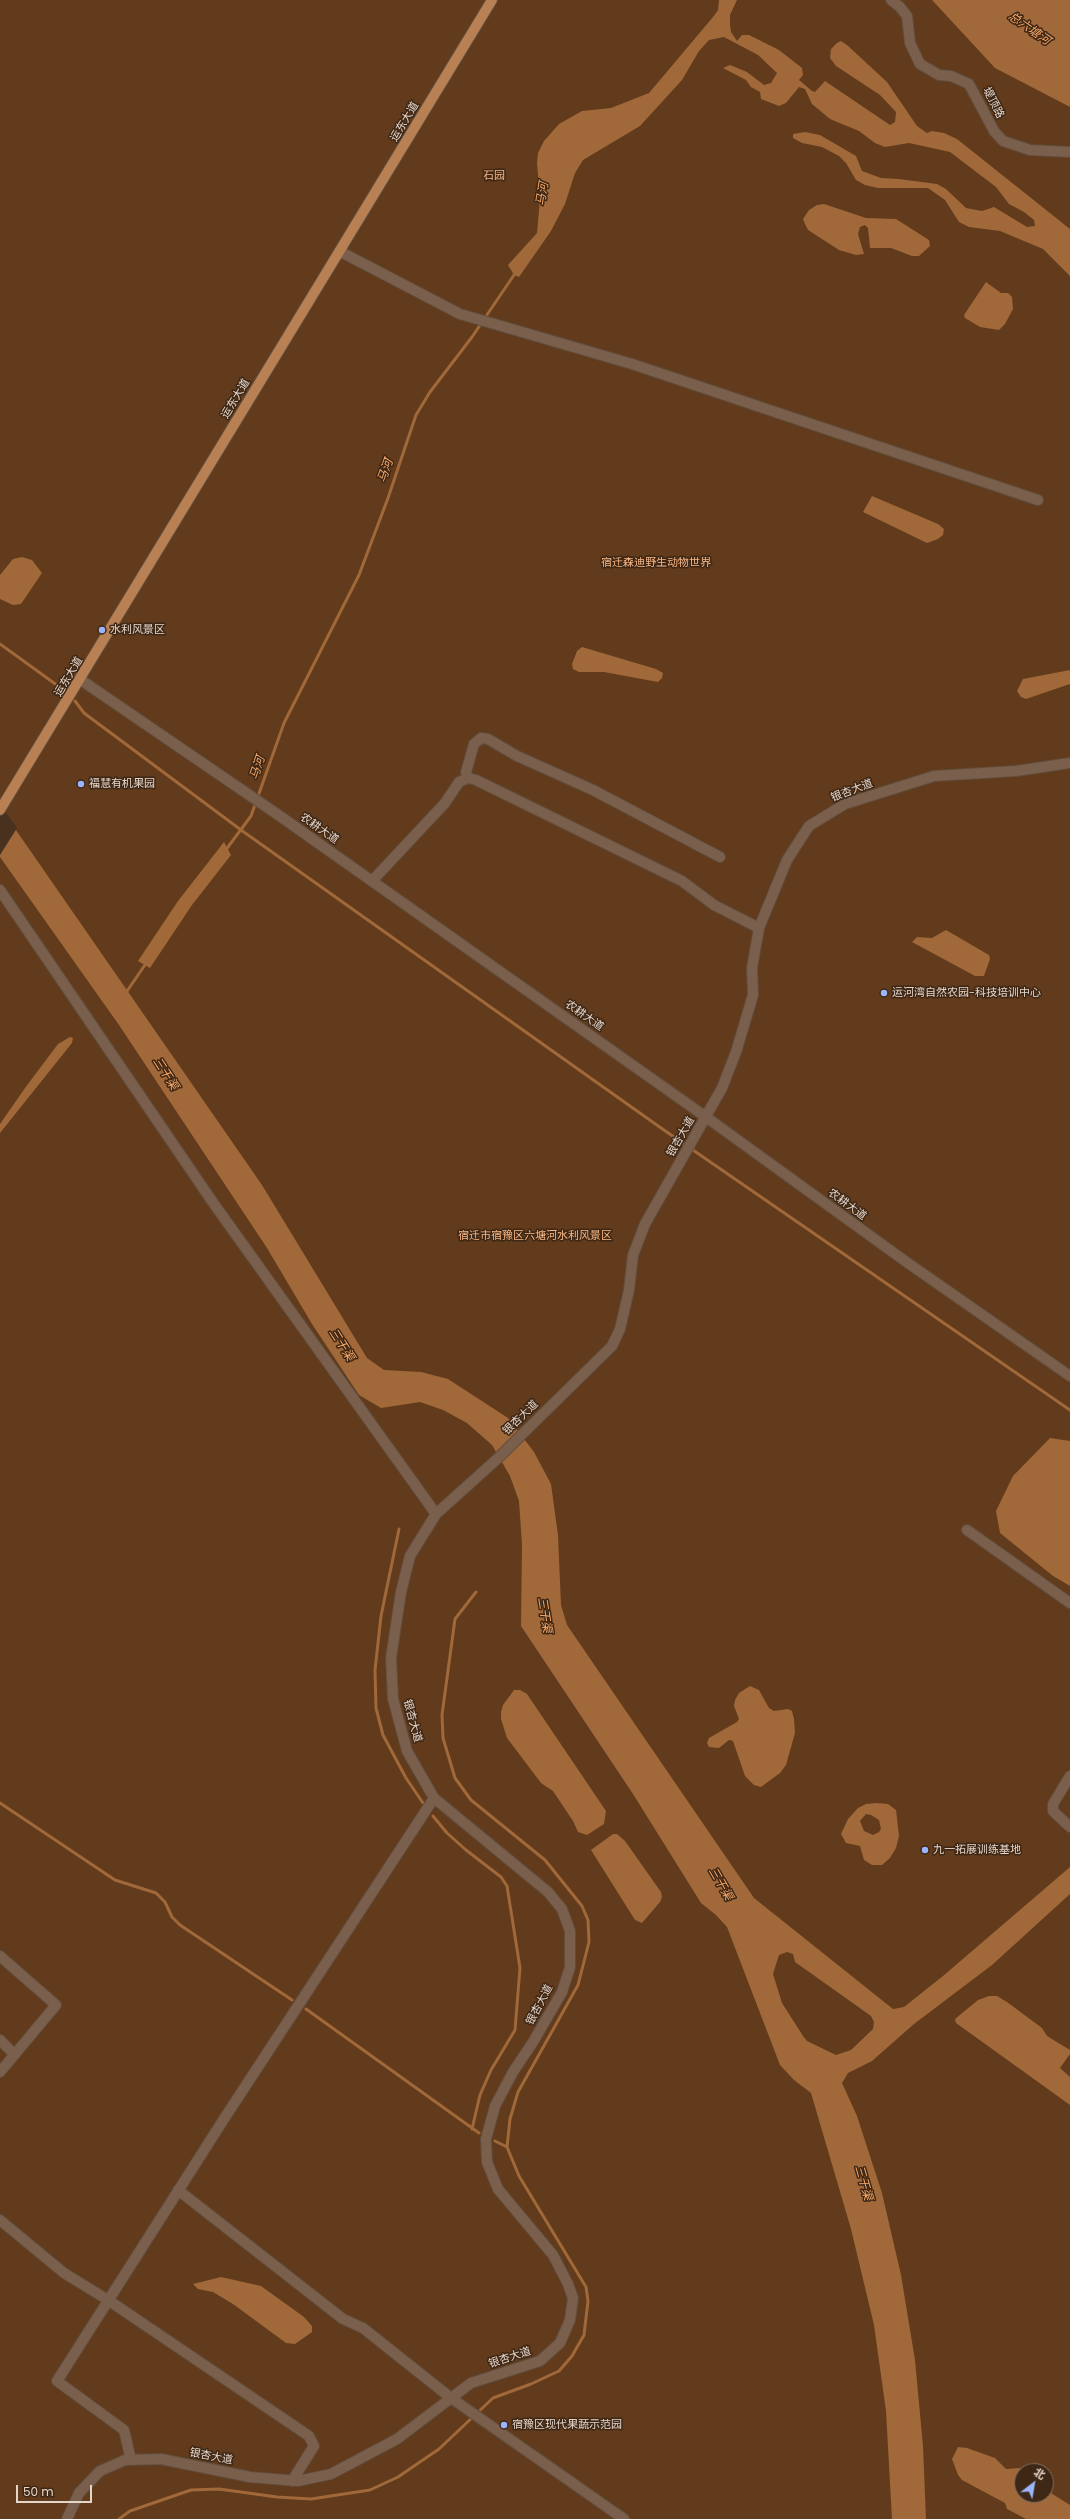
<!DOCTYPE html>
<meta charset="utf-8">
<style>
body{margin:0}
#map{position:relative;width:1070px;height:2519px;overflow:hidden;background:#48311f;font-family:Poppins,"Noto Sans SC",sans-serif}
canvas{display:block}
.north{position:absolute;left:1014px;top:2463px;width:40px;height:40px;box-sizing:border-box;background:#3e2715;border:1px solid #816d5e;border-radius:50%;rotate:31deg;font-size:11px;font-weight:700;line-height:16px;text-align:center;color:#e5d6cb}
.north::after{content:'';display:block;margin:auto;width:14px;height:18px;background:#9ab5fd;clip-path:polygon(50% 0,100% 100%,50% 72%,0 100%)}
.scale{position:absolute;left:16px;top:2485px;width:76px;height:18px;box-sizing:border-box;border:2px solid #e5d6cb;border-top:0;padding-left:5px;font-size:12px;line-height:14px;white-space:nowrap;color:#e5d6cb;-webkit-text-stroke:3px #3e2715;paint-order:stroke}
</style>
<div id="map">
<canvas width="1070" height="2519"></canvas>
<div class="north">北</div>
<div class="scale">50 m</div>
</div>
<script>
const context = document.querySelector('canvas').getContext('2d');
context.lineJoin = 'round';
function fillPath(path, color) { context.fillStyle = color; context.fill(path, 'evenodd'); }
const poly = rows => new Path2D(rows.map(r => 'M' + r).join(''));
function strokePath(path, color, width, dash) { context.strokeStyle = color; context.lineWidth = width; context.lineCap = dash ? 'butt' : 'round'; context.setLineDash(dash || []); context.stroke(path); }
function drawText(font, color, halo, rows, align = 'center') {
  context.font = font + ' Poppins,"Noto Sans SC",sans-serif'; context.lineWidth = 3; context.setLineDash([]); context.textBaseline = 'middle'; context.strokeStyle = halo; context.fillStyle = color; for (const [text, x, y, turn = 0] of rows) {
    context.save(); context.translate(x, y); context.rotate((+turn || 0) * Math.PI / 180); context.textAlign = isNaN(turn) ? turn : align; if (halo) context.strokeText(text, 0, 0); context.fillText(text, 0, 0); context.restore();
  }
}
fillPath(poly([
 [0,0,1070,0,1070,2519,0,2519],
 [1022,2471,1046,2471,1046,2495,1022,2495]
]), '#613b1b');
fillPath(poly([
 [719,0,737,0,730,15,730,25,731,32,737,41,742,35,749,35,779,50,802,68,803,75,799,80,812,91,815,92,825,81,890,125,895,122,896,112,880,95,836,66,830,58,831,49,837,43,841,41,847,45,887,82,917,126,927,133,932,131,944,133,957,139,1070,229,1070,276,1043,249,1000,231,969,227,959,222,945,200,928,188,878,188,865,185,856,180,846,163,839,156,822,147,802,143,793,138,793,134,805,132,820,135,856,156,862,171,881,178,899,179,937,184,946,189,966,208,982,211,994,207,1027,227,1035,226,1034,220,1024,212,1009,204,996,187,950,152,909,143,885,147,875,143,859,131,830,119,812,104,805,89,799,87,786,103,779,106,761,99,760,92,751,87,746,80,723,68,730,65,747,72,764,85,771,83,777,73,758,55,724,37,709,40,699,51,682,80,640,126,583,160,575,173,565,204,551,231,519,277,514,275,508,265,537,233,540,199,537,163,538,153,544,141,559,124,582,111,611,108,649,93,713,17,718,10],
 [932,0,1070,0,1070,107,995,68],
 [824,204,866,218,896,219,929,240,930,246,919,256,912,256,891,248,870,248,868,228,865,225,860,227,858,234,864,254,856,255,839,250,808,230,805,224,803,219,809,210,817,205],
 [986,282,1001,293,1008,293,1012,297,1013,309,1005,324,999,330,980,327,965,318,964,315],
 [872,496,938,524,944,529,943,535,938,539,927,543,863,512],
 [22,557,32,560,42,573,21,604,13,605,0,599,0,575,13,559],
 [582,647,656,669,663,673,662,678,658,682,604,672,579,672,573,669,572,664,577,651],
 [1070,670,1070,684,1067,685,1026,699,1021,697,1017,691,1023,679],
 [0,807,262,1185,367,1358,384,1370,421,1372,448,1379,508,1418,534,1452,551,1484,558,1535,561,1605,567,1625,754,1898,893,2009,904,2007,943,1976,1070,1867,1070,1894,992,1965,914,2024,872,2061,848,2073,842,2083,857,2116,882,2193,901,2275,915,2360,923,2446,926,2519,892,2519,886,2411,874,2325,851,2229,811,2093,794,2080,780,2065,727,1927,716,1915,701,1903,633,1794,521,1626,522,1545,519,1501,510,1476,492,1445,467,1423,443,1410,420,1402,381,1408,359,1395,312,1324,267,1248,119,1025,0,857],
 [787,1952,793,1954,795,1962,871,2016,874,2022,873,2029,851,2050,836,2055,807,2041,803,2036,782,2003,773,1974,779,1955],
 [224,842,231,855,192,905,150,968,138,961,178,901],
 [946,930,989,955,990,959,984,976,975,976,912,942,917,937,932,938],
 [70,1037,73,1038,72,1043,0,1133,0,1124,25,1088,58,1044],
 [1050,1438,1070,1441,1070,1586,1053,1576,1000,1533,996,1511,1013,1476],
 [750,1686,759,1690,769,1708,774,1711,788,1709,792,1711,794,1719,795,1733,786,1765,780,1773,761,1787,754,1785,745,1776,733,1741,729,1740,719,1748,709,1747,707,1743,709,1738,737,1722,739,1719,734,1706,735,1700,739,1693],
 [514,1690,520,1690,527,1694,606,1811,604,1824,587,1835,578,1832,573,1821,553,1791,541,1783,507,1738,501,1719,501,1712,503,1705],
 [876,1803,888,1804,896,1810,899,1836,896,1848,890,1858,882,1865,872,1865,864,1860,860,1846,846,1843,841,1834,848,1819,858,1808,866,1804],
 [866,1814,871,1815,879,1820,881,1829,879,1832,873,1835,864,1831,860,1821],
 [613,1834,617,1834,625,1841,661,1892,662,1897,660,1902,642,1923,635,1920,591,1850],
 [989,1996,997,1996,1007,2002,1042,2028,1047,2036,1070,2050,1070,2054,1060,2068,1070,2077,1070,2105,956,2023,955,2019,978,2000],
 [221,2277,261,2286,304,2317,312,2326,312,2332,295,2344,286,2343,233,2304,213,2292,198,2289,193,2284],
 [958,2447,967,2448,995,2458,1006,2469,1020,2468,1023,2471,1022,2495,1046,2495,1046,2490,1070,2505,1070,2519,1026,2519,1007,2509,1005,2503,962,2480,958,2475,952,2459]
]), '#a1683a');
fillPath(poly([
 [1,806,17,828,0,855,0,807]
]), '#48311f');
strokePath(poly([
 [0,644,65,691],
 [75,701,84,713,241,830,661,1128,1070,1410],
 [225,851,251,816,284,723,359,575,388,498,416,415,430,392,472,337,516,272],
 [125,994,147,962],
 [399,1529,381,1616,375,1670,376,1708,383,1735,406,1778,423,1803],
 [0,1803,115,1880,156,1893,165,1902,172,1917,180,1925,292,2000],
 [433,1816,447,1833,466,1850,501,1877,507,1886,520,1968,515,2030,491,2070,480,2095,472,2129],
 [306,2009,479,2133],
 [495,2141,507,2147],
 [119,2519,130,2511,191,2490,219,2489,277,2497,311,2499,370,2490,398,2477,439,2449,493,2398,531,2384,559,2371,572,2356,584,2335,588,2301,586,2287,519,2176,507,2147,510,2119,518,2092,578,1985,589,1942,588,1920,582,1906,545,1860,471,1800,455,1778,443,1738,442,1715,455,1619,476,1592]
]), '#a1683a', 3);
const minor = poly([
 [891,0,900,7,907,16,910,43,920,64,939,75,951,76,969,84,994,131,1003,141,1030,150,1070,152],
 [341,252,460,314,632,364,1038,500],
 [81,680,277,814,706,1117,905,1261,1070,1376],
 [468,778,466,772,474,744,481,738,488,739,517,756,593,790,720,857],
 [372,881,445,803,459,782,468,778,476,780,682,881,714,905,759,928],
 [0,890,214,1204,436,1514],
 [967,1530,1070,1603],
 [1070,1776,1053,1804,1053,1811,1070,1827],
 [0,1956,56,2005,0,2072],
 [0,2040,14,2054],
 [178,2190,343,2319,363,2328,451,2398,624,2519],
 [0,2220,64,2273,108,2300,309,2436,314,2446,292,2481],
 [131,2460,124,2430,57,2381,222,2122,434,1798],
 [67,2519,79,2493,100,2471,125,2460,161,2459,250,2477,298,2481,331,2474,397,2439,471,2383,540,2361,560,2343,570,2320,573,2298,568,2284,553,2255,498,2189,487,2162,486,2139,495,2106,513,2072,533,2042,562,1992,570,1967,570,1931,562,1909,548,1892,434,1798,407,1751,393,1699,391,1658,401,1592,410,1556,436,1514,496,1460,612,1346,620,1329,629,1290,633,1255,645,1224,722,1088,736,1052,753,995,752,968,759,928,787,860,809,826,845,804,934,776,1016,771,1070,763]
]);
const major = poly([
 [0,810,492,0]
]);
strokePath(minor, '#614d3e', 12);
strokePath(major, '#614d3e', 12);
strokePath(minor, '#7a604c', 10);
strokePath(major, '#b88053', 10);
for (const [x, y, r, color] of [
 [102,630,4,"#9ab5fd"],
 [81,784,4,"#9ab5fd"],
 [884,993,4,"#9ab5fd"],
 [925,1850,4,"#9ab5fd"],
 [504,2425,4,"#9ab5fd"]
]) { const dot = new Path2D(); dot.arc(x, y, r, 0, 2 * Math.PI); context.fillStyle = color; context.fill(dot); strokePath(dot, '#3e2715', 1.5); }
drawText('11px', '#e5d6cb', '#3e2715', [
 ["堤顶路",993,103,63],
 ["运东大道",405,122,-59],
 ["运东大道",236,399,-59],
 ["运东大道",69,677,-59],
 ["银杏大道",852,791,-21],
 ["农耕大道",319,829,35],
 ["农耕大道",584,1016,35],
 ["银杏大道",681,1137,-60],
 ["农耕大道",847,1205,36],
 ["银杏大道",521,1418,-44],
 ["银杏大道",412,1721,75],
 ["银杏大道",540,2005,-62],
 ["银杏大道",510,2358,-18],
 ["银杏大道",211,2457,11]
]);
drawText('11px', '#f9b785', '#3e2715', [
 ["石园",494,176],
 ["宿迁森迪野生动物世界",656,563],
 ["宿迁市宿豫区六塘河水利风景区",535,1236]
]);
drawText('11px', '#e5d6cb', '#3e2715', [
 ["水利风景区",110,630],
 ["福慧有机果园",89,784],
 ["运河湾自然农园-科技培训中心",892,993],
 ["九一拓展训练基地",933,1850],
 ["宿豫区现代果蔬示范园",512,2425]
], 'left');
drawText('italic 12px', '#fbaa69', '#3e2715', [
 ["总六塘河",1029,29,35],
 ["马河",543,194,-81],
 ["马河",386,471,-70],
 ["马河",258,768,-71],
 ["三干渠",165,1074,57],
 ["三干渠",341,1345,57],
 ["三干渠",544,1615,81],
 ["三干渠",720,1884,60],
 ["三干渠",863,2183,74]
]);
</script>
